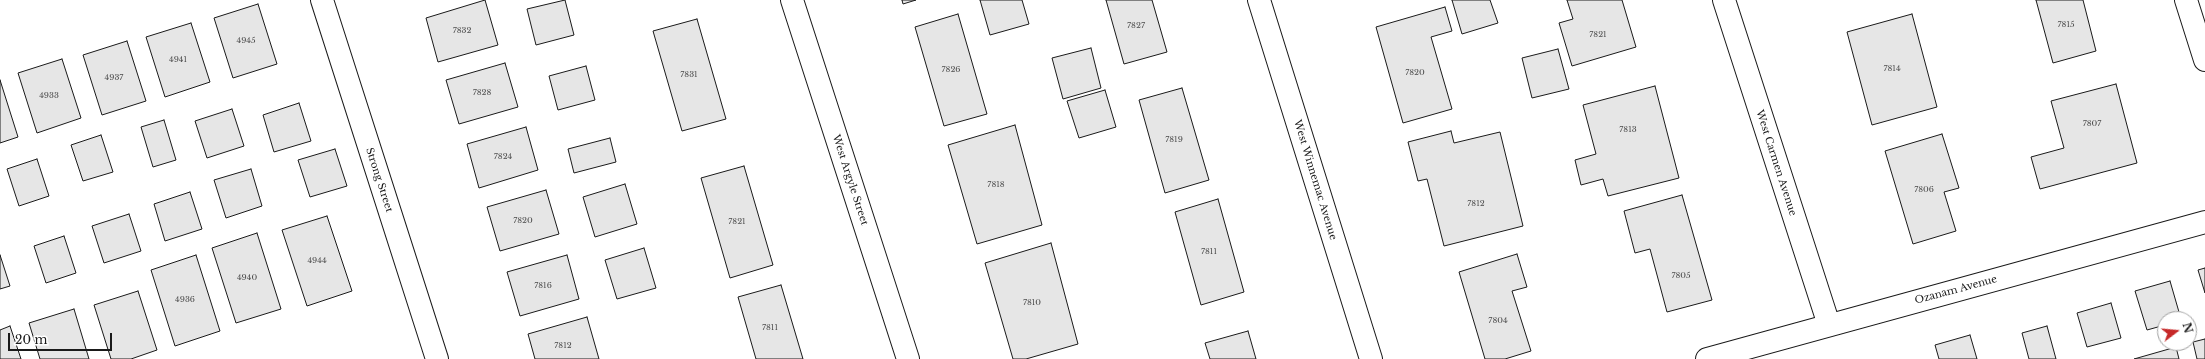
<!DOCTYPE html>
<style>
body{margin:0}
#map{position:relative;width:2205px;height:359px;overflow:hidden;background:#fff;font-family:"Libre Baskerville",serif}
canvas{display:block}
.north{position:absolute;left:2157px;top:311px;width:40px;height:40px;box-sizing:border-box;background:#fff;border:1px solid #a3a3a3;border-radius:50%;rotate:74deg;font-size:11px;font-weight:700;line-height:16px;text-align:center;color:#1a1a1a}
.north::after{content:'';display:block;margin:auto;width:14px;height:18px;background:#c62828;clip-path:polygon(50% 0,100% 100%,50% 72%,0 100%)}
.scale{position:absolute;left:8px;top:333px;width:104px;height:18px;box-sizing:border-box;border:2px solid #1a1a1a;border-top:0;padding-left:5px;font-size:12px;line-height:14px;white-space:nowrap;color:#1a1a1a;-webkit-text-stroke:3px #fff;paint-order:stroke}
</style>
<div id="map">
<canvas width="2205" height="359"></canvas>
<div class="north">N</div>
<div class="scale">20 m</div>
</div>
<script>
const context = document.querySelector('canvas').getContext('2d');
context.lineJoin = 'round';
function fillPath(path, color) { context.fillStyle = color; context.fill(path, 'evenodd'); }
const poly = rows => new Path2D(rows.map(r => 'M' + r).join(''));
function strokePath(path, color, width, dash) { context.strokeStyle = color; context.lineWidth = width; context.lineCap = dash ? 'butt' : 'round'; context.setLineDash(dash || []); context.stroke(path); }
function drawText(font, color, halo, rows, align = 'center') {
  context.font = font + ' "Libre Baskerville",serif'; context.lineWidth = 3; context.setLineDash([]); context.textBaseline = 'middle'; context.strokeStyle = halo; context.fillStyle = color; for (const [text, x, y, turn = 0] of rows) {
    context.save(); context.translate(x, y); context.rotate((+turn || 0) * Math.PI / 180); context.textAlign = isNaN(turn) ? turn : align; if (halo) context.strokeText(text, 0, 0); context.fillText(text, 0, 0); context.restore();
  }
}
const building = poly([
 [485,0,498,45,438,62,426,18,485,0],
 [565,0,574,35,536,45,527,9,565,0],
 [902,0,916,0,903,4,902,0],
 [980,0,1022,0,1029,24,990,35,980,0],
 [1106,0,1152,0,1167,52,1124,64,1106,0],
 [1452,0,1490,0,1498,23,1462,34,1452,0],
 [1567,0,1622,0,1636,47,1572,66,1559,23,1573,19,1567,0],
 [2036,0,2083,0,2096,51,2053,63,2036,0],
 [258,4,277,64,233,78,214,18,258,4],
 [1445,7,1452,31,1431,37,1452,109,1403,123,1376,27,1445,7],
 [958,14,987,114,944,126,915,27,958,14],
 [1912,14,1937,107,1872,125,1847,32,1912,14],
 [697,19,726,119,682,131,653,31,697,19],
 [191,23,210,82,165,97,146,37,191,23],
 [127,41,146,101,102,115,83,55,127,41],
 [1091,48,1101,88,1063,99,1052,58,1091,48],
 [1558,49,1569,89,1532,98,1522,58,1558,49],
 [62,59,81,118,37,133,18,73,62,59],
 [505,63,518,107,459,124,446,80,505,63],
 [586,66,595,100,558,110,549,76,586,66],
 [0,80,18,137,0,143,0,80],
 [2116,84,2137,163,2040,189,2031,157,2064,148,2051,101,2116,84],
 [1655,86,1679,178,1608,196,1603,179,1581,185,1575,160,1596,154,1583,105,1655,86],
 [1182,88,1209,180,1165,193,1139,100,1182,88],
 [1105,90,1116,127,1079,138,1067,101,1105,90],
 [299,103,311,141,274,152,263,115,299,103],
 [232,109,244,146,207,158,195,121,232,109],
 [164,120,176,160,153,167,141,127,164,120],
 [1015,125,1042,225,977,244,948,145,1015,125],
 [526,127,538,170,479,188,467,144,526,127],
 [1451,131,1454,143,1500,132,1523,226,1444,246,1427,179,1418,181,1408,142,1451,131],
 [1942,134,1959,188,1944,192,1956,231,1913,244,1885,151,1942,134],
 [101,135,113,172,83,181,71,145,101,135],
 [610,138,616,162,574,173,568,149,610,138],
 [335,149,347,186,310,197,298,160,335,149],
 [37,159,49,196,19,206,7,169,37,159],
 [744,166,773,265,730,278,701,178,744,166],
 [251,169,262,206,226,218,214,180,251,169],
 [625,184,637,224,595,237,583,197,625,184],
 [546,190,559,234,500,251,487,207,546,190],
 [190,192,202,229,165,241,154,204,190,192],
 [1682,195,1712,300,1667,312,1650,249,1635,253,1624,211,1682,195],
 [1218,199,1244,292,1201,305,1175,212,1218,199],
 [129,214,141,251,104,263,92,226,129,214],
 [327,216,352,291,307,306,282,230,327,216],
 [257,233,281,309,236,323,212,248,257,233],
 [64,236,76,273,46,283,34,246,64,236],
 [1051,243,1078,344,1026,359,1013,359,985,263,1051,243],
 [644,248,656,288,617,299,605,260,644,248],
 [1517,254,1527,287,1512,291,1531,351,1505,359,1485,359,1459,272,1517,254],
 [0,255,10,286,0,289,0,255],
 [196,255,220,331,175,346,151,270,196,255],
 [567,255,579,299,520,316,507,272,567,255],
 [2205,268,2205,293,2198,270,2205,268],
 [2170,281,2181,319,2165,319,2165,325,2147,330,2135,291,2170,281],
 [781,285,803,359,756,359,738,297,781,285],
 [138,291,157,350,131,359,111,359,94,305,138,291],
 [2111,303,2121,338,2087,347,2077,313,2111,303],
 [74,309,89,359,40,359,29,323,74,309],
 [587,317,599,359,535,359,528,334,587,317],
 [10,326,21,359,0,359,0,330,10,326],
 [2047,326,2056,359,2029,359,2022,333,2047,326],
 [1248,331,1256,359,1210,359,1205,343,1248,331],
 [1970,335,1977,359,1939,359,1935,345,1970,335],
 [2205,339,2205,359,2197,359,2193,342,2205,339],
 [2176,347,2179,359,2134,359,2176,347]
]);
fillPath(building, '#e6e6e6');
strokePath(building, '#1a1a1a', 1);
const minor = poly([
 [322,0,437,359],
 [792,0,908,359],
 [1259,0,1371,359],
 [1724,0,1829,325],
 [2186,0,2205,60],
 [1707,359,2205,222]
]);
strokePath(minor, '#1a1a1a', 24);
strokePath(minor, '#fff', 22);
drawText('8px', '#4d4d4d', null, [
 ["7815",2066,25],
 ["7827",1136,26],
 ["7832",462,31],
 ["7821",1598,35],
 ["4945",246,41],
 ["4941",178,60],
 ["7814",1892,69],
 ["7826",951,70],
 ["7820",1415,73],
 ["7831",689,75],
 ["4937",114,78],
 ["7828",482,93],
 ["4933",49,96],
 ["7807",2092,124],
 ["7813",1628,130],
 ["7819",1174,140],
 ["7824",503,157],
 ["7818",996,185],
 ["7806",1924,190],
 ["7812",1476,204],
 ["7820",523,221],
 ["7821",737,222],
 ["7811",1209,252],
 ["4944",317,261],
 ["7805",1681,276],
 ["4940",247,278],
 ["7816",543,286],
 ["4936",185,300],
 ["7810",1032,303],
 ["7804",1498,321],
 ["7811",770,328],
 ["7812",563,346]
]);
drawText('10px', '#1a1a1a', '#fff', [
 ["West Carmen Avenue",1776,163,72],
 ["Strong Street",379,180,72],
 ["West Argyle Street",850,180,72],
 ["West Winnemac Avenue",1315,180,73],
 ["Ozanam Avenue",1956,290,-15]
]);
</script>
